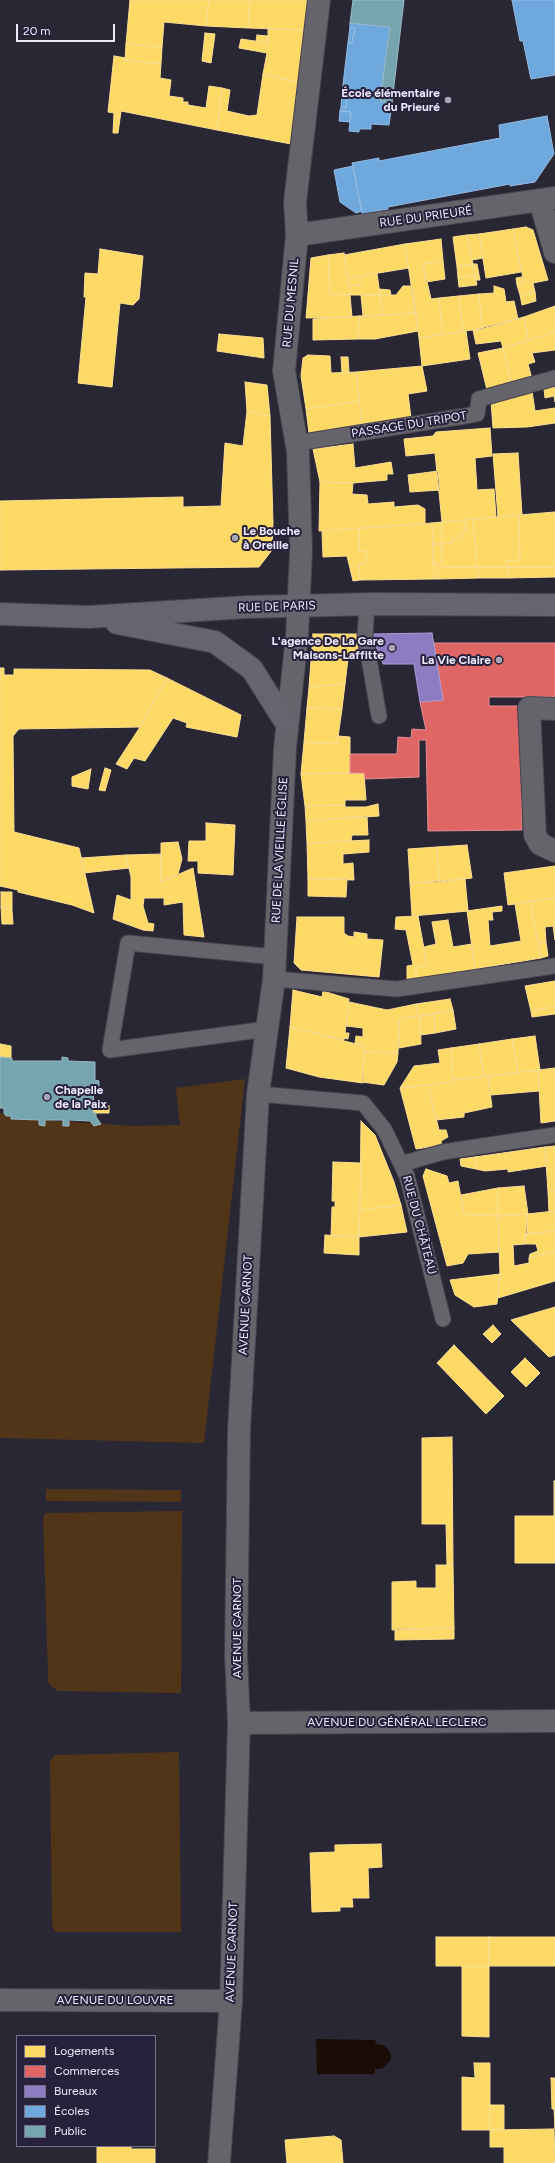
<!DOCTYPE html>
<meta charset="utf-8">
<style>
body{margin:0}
#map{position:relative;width:555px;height:2163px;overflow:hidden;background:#2a2735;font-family:Figtree,sans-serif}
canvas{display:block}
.legend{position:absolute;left:16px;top:2035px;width:140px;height:112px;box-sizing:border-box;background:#27213b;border:1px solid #767188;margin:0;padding:5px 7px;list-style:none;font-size:12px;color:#ece9fb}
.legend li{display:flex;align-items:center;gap:8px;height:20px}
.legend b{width:20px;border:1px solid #767188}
.scale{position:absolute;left:16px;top:24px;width:99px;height:18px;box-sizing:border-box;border:2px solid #ece9fb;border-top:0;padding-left:5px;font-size:12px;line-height:14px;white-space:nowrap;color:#ece9fb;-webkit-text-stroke:3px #27213b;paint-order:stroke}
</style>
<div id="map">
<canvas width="555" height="2163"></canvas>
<ul class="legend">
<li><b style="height:11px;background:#ffd966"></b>Logements</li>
<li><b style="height:11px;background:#e06666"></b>Commerces</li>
<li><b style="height:11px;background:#8e7cc3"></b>Bureaux</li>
<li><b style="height:11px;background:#6fa8dc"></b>Écoles</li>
<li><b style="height:11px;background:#76a5af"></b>Public</li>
</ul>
<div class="scale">20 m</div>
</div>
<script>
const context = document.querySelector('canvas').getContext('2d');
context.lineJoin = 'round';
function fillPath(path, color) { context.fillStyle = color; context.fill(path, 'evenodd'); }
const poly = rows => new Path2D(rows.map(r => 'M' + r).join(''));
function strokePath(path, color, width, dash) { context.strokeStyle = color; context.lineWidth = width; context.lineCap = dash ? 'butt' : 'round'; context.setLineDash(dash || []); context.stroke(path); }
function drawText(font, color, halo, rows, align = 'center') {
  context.font = font + ' Figtree,sans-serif'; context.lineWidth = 4; context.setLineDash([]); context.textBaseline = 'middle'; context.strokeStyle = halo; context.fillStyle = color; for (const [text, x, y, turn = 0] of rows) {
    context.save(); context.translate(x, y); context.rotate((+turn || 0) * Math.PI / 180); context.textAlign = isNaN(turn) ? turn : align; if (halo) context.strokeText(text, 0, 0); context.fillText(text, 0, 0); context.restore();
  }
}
fillPath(poly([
 [245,1079,204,1443,0,1438,0,1113,45,1120,133,1126,180,1125,176,1088],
 [46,1489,181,1490,181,1502,46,1501],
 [182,1511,181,1693,58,1691,51,1686,48,1682,48,1673,43,1518,45,1513],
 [179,1752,181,1932,56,1932,53,1928,52,1922,50,1761,55,1755]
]), '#513518');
fillPath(poly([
 [316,2039,375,2040,376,2044,383,2045,387,2048,391,2054,391,2060,382,2069,375,2069,375,2074,317,2074]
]), '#1b0c05');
const homes = poly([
 [130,0,209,0,206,26,164,22,162,47,126,44,130,0],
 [209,0,250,0,248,28,206,26,209,0],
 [250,0,308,0,304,30,248,28,250,0],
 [268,29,304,30,299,82,263,74,267,53,239,48,241,39,268,43,268,29],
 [205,33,215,34,211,63,202,61,205,33],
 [257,35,268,36,268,43,256,41,257,35],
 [126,44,162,47,161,64,125,60,126,44],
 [114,56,126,58,125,60,161,64,160,78,171,80,169,96,183,98,183,102,188,102,188,105,206,108,209,86,222,88,217,130,121,111,118,133,113,133,114,113,108,112,114,56],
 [263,74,299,82,291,144,217,130,222,88,230,90,227,111,249,116,257,115,263,74],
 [526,227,533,230,548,280,533,283,535,292,520,295,517,285,524,283,513,229,526,227],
 [513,229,521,272,486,278,479,234,513,229],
 [479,234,483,258,472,260,467,235,479,234],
 [467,235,473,264,457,267,453,237,467,235],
 [441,239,443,261,423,264,431,299,439,298,443,334,419,338,405,244,441,239],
 [405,244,409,268,348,278,344,255,405,244],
 [100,249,143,256,139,299,133,305,120,303,112,387,78,383,86,297,84,297,85,273,98,274,100,249],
 [344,253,350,295,330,294,328,255,344,253],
 [328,255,330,294,350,295,352,317,306,318,311,258,328,255],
 [443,261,445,279,426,282,423,264,443,261],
 [473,264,475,275,458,278,457,267,473,264],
 [473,264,477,264,480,280,476,280,473,264],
 [377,273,380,295,350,295,349,286,360,285,360,276,377,273],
 [475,275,477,285,459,287,458,278,475,275],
 [360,276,360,285,349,286,348,278,360,276],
 [522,277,524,283,517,285,516,278,522,277],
 [403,286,412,286,416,313,383,315,380,295,396,295,403,286],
 [494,286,504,289,506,302,514,301,518,319,482,329,479,294,494,293,494,286],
 [379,289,390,290,391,295,380,295,379,289],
 [535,292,536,301,522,305,520,295,535,292],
 [479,294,482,329,463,331,459,296,479,294],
 [361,295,380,295,383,315,363,316,361,295],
 [459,296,463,331,443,334,439,298,459,296],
 [555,306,555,332,528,340,524,317,555,306],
 [416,313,418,331,375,339,358,339,359,316,416,313],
 [359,316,358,339,313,340,313,319,359,316],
 [524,317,528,340,503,348,501,341,476,344,473,330,524,317],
 [466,331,470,359,422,366,419,338,466,331],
 [555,332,555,350,532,353,535,362,528,364,532,379,511,381,503,348,555,332],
 [219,334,263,338,264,358,217,351,219,334],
 [503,348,511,381,487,390,478,353,503,348],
 [308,355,330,356,331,373,356,372,359,401,306,409,301,376,303,358,308,355],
 [341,357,348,357,349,372,342,373,341,357],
 [422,366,427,391,408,394,411,418,362,425,356,372,422,366],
 [245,382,267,385,270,416,247,411,245,382],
 [555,387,555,402,554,396,545,398,544,389,555,387],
 [532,391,535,411,555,408,555,423,527,427,493,428,491,401,532,391],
 [359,401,362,425,309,433,306,409,359,401],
 [247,411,270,416,273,523,272,550,259,567,0,570,0,501,183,497,183,507,221,506,225,443,243,446,247,411],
 [490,428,492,456,475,458,477,490,494,489,496,517,442,522,435,453,406,456,404,439,433,436,436,432,490,428],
 [353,444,355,468,391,462,393,474,387,474,387,480,353,483,320,482,313,449,353,444],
 [518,453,522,515,498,517,493,454,518,453],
 [438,471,440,490,410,492,408,475,438,471],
 [320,482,353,483,352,494,367,495,368,504,394,502,394,507,418,505,425,509,425,524,319,531,320,482],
 [555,512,555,567,507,567,506,561,520,560,519,515,555,512],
 [519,515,520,560,506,561,507,567,477,567,473,519,519,515],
 [473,519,477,567,442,567,442,544,452,543,452,539,461,538,461,533,466,532,466,520,473,519],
 [466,520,466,532,461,533,461,538,452,539,452,543,442,544,442,522,466,520],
 [442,522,442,544,433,544,432,523,442,522],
 [432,523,434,579,360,580,359,564,366,563,366,551,359,550,359,528,432,523],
 [359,528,359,550,366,551,366,563,359,564,360,580,353,581,347,556,323,557,322,531,359,528],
 [433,544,442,544,442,567,477,567,479,578,439,579,437,563,433,563,433,544],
 [433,563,437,563,439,579,434,579,433,563],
 [477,567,507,567,508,578,479,578,477,567],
 [507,567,555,567,555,577,508,578,507,567],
 [313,634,359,634,357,659,348,659,345,684,309,687,313,634],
 [0,668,4,668,4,675,14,675,14,669,150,670,167,678,140,727,19,729,13,736,14,832,79,848,94,913,72,905,18,892,18,890,0,886,0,668],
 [167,678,241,715,237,737,186,727,187,723,173,718,145,761,134,758,127,769,116,764,140,727,167,678],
 [345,684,342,709,307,708,309,687,345,684],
 [307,708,342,709,337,744,304,742,307,708],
 [338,736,350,737,350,773,301,774,304,742,337,744,338,736],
 [105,768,111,770,105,791,99,790,105,768],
 [91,769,88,789,72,786,72,777,91,769],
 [364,773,366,800,345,800,345,805,305,806,301,774,364,773],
 [378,804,379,816,306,821,305,806,345,805,345,807,366,807,378,804],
 [367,816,368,835,352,835,351,841,307,843,306,821,367,816],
 [206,823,235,825,233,875,198,873,198,861,188,861,189,841,206,841,206,823],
 [369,840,369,852,343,854,343,864,353,863,354,880,308,879,307,843,369,840],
 [178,842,182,859,178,874,161,882,161,843,178,842],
 [467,845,472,878,439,882,437,847,467,845],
 [437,847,439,882,410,883,408,849,437,847],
 [161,854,161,882,193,868,204,937,184,935,183,902,164,905,164,898,144,898,143,906,148,923,154,924,153,931,143,930,113,919,117,895,131,900,131,877,126,855,161,854],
 [126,855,129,868,84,873,81,858,126,855],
 [555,866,555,898,508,905,504,873,555,866],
 [308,879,347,879,346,897,308,896,308,879],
 [465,879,468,911,412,916,410,883,465,879],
 [1,892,12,892,12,910,1,907,1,892],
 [555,898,555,940,553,926,545,927,546,942,538,943,530,901,555,898],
 [530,901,541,958,475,969,467,911,502,906,502,911,492,912,493,920,488,920,490,946,521,941,515,904,530,901],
 [1,907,12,910,13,924,2,924,1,907],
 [418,916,427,965,416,967,416,980,407,979,407,966,413,965,406,930,395,929,396,917,418,916],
 [297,917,344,917,344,933,348,936,354,937,354,932,367,934,367,939,383,940,379,977,301,970,294,963,297,917],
 [448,920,453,947,472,944,475,969,416,980,416,967,427,965,424,947,436,944,432,922,448,920],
 [546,942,548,956,541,958,538,943,546,942],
 [555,981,555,1007,531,1011,525,986,555,981],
 [293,990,322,997,323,991,349,999,345,1033,349,1033,348,1039,344,1038,344,1040,290,1027,293,990],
 [450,999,453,1010,418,1016,416,1004,450,999],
 [349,1002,387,1010,416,1004,418,1016,399,1019,398,1053,364,1052,364,1046,355,1043,356,1036,363,1037,363,1028,346,1026,349,1002],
 [555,1007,555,1014,532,1017,531,1011,555,1007],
 [453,1010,456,1029,435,1033,434,1014,453,1010],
 [434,1014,435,1033,421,1035,420,1016,434,1014],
 [420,1016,421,1044,399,1048,399,1019,420,1016],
 [290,1027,364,1046,363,1083,319,1077,286,1068,290,1027],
 [535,1036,540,1070,518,1072,512,1039,535,1036],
 [512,1039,518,1072,484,1077,479,1044,512,1039],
 [0,1044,11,1046,11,1058,0,1057,0,1044],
 [479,1044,484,1077,453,1080,451,1048,479,1044],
 [451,1048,453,1082,400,1088,414,1066,440,1063,438,1050,451,1048],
 [364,1052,398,1053,397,1062,384,1085,362,1082,364,1052],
 [555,1068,555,1121,541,1123,538,1070,555,1068],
 [538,1070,539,1091,491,1095,488,1076,538,1070],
 [488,1076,492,1107,464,1113,464,1117,436,1120,428,1085,453,1082,453,1080,488,1076],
 [428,1085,439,1130,446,1130,448,1137,441,1141,442,1145,416,1149,400,1088,428,1085],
 [109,1106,109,1113,93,1113,94,1108,109,1106],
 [361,1121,375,1135,394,1182,401,1205,360,1210,361,1121],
 [555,1146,555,1191,548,1192,545,1147,555,1146],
 [545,1147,547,1166,508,1172,508,1169,485,1171,476,1169,475,1157,545,1147],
 [475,1157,476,1169,461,1166,460,1159,475,1157],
 [333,1162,361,1163,359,1237,331,1236,332,1207,335,1207,335,1201,332,1201,333,1162],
 [426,1169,447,1176,449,1183,458,1181,464,1214,498,1216,500,1252,468,1254,463,1263,447,1266,423,1176,426,1169],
 [524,1186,528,1214,498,1216,498,1188,524,1186],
 [498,1188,498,1216,464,1214,461,1195,498,1188],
 [555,1191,555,1211,549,1212,548,1192,555,1191],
 [401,1205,407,1232,359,1237,360,1210,401,1205],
 [555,1211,555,1231,527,1234,527,1214,555,1211],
 [527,1214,525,1244,513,1245,514,1266,529,1263,529,1258,555,1251,555,1281,498,1298,500,1274,498,1216,527,1214],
 [555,1231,555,1251,529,1258,530,1254,538,1251,536,1244,525,1244,525,1234,555,1231],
 [325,1235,359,1237,359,1255,324,1253,325,1235],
 [500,1274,497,1304,474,1307,455,1295,450,1280,500,1274],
 [555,1307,555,1355,549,1357,511,1320,555,1307],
 [493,1325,501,1334,492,1343,483,1334,493,1325],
 [454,1345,504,1396,486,1414,437,1363,454,1345],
 [525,1358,540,1373,526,1387,511,1372,525,1358],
 [452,1437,453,1565,447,1565,446,1524,422,1524,422,1438,452,1437],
 [554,1481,555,1481,555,1563,515,1563,515,1516,554,1516,554,1481],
 [436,1565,453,1565,454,1628,392,1630,392,1582,416,1581,416,1588,436,1588,436,1565],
 [454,1628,454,1639,395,1640,395,1629,454,1628],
 [381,1844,382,1867,368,1868,369,1898,352,1898,353,1907,340,1907,340,1911,312,1912,310,1853,335,1852,335,1845,381,1844],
 [436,1937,489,1937,489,1966,436,1966,436,1937],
 [489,1937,555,1937,555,1966,489,1966,489,1937],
 [462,1966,489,1966,489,2037,462,2036,462,1966],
 [474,2063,490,2063,490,2130,462,2130,462,2077,475,2078,474,2063],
 [551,2078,555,2078,555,2129,554,2109,552,2109,551,2078],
 [490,2105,504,2105,504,2130,490,2130,490,2105],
 [554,2129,555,2163,504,2163,504,2147,490,2147,490,2130,554,2129],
 [334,2136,341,2140,343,2163,287,2163,285,2140,334,2136],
 [97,2146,131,2146,131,2149,155,2149,155,2163,97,2163,97,2146]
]);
fillPath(homes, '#ffd966');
strokePath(homes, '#f9de93', 1);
const shops = poly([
 [434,643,555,643,555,697,489,697,489,706,521,706,522,830,428,831,426,740,419,740,419,777,365,779,364,773,350,773,350,754,397,754,398,737,411,738,412,729,426,730,420,702,443,700,434,643]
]);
fillPath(shops, '#e06666');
strokePath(shops, '#e48d93', 1);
const offices = poly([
 [432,633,443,700,420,702,414,664,383,664,371,634,432,633]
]);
fillPath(offices, '#8e7cc3');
strokePath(offices, '#aa9dd4', 1);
const schools = poly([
 [512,0,555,0,555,75,531,79,523,41,520,41,512,0],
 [350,23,390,27,380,101,392,103,389,125,371,124,371,129,359,129,359,132,349,131,351,112,340,111,341,107,346,108,347,93,342,93,348,42,352,43,355,28,350,27,350,23],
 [350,27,355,28,352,43,348,42,350,27],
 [342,93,347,93,346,108,341,107,342,93],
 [340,111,351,112,350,122,339,121,340,111],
 [547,116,554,154,535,182,510,186,510,184,388,207,388,209,362,214,352,163,379,158,379,161,500,138,499,125,547,116],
 [353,166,362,211,356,213,340,202,334,170,353,166]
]);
fillPath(schools, '#6fa8dc');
strokePath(schools, '#94bce5', 1);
const public = poly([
 [353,0,404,0,392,103,380,101,390,27,350,23,353,0],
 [0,1057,12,1058,12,1061,62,1061,62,1057,68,1058,68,1061,95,1062,95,1080,99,1081,99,1086,94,1085,93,1113,96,1113,96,1117,101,1124,94,1126,90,1121,69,1120,69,1126,63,1126,63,1120,45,1120,45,1126,39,1125,39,1120,11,1119,11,1116,6,1116,4,1113,4,1108,0,1108,0,1057]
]);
fillPath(public, '#76a5af');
strokePath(public, '#99b9c6', 1);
const service = poly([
 [297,443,477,414,479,399,555,378],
 [367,605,365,636,379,716],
 [274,979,397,989,555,966],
 [267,1029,110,1050,128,943,275,957],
 [258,1094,363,1103,384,1129,407,1176,443,1319],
 [401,1164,443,1152,555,1135]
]);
const pedestrian = poly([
 [555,709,529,708,535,835,540,844,555,851]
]);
const minor = poly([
 [540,201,555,252],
 [297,235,555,198],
 [239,1723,555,1721],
 [0,2000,231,2001],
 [219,2163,231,2001,239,1723,236,1655,239,1430,258,1094,274,979,285,748,297,636,301,552,298,452,284,371,297,235,295,202,319,0]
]);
const primary = poly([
 [0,614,88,617,247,607,375,604,555,605],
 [117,623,215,642,252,669,286,723]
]);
strokePath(service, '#464350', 17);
strokePath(pedestrian, '#464350', 24);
strokePath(minor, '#464350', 24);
strokePath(primary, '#464350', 24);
strokePath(service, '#65646a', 15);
strokePath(pedestrian, '#65646a', 22);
strokePath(minor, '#65646a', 22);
strokePath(primary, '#66646f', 22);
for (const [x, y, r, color] of [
 [448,100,4,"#a8a5b6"],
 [235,538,4,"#a8a5b6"],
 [392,648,4,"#a8a5b6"],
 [499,660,4,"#a8a5b6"],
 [47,1097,4,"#a8a5b6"]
]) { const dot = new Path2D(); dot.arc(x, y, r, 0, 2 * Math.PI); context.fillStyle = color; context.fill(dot); strokePath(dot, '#27213b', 1.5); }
drawText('bold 12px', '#ece9fb', '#27213b', [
 ["École élémentaire",440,93],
 ["du Prieuré",440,107],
 ["Le Bouche",243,531,"left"],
 ["à Oreille",243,545,"left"],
 ["L'agence De La Gare",384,641],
 ["Maisons-Laffitte",384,655],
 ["La Vie Claire",491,660],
 ["Chapelle",55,1090,"left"],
 ["de la Paix",55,1104,"left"]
], 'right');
drawText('12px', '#ece9fb', '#27213b', [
 ["RUE DU PRIEURÉ",426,217,-8],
 ["RUE DU MESNIL",291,303,-85],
 ["PASSAGE DU TRIPOT",409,425,-9],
 ["RUE DE PARIS",277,607,-2],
 ["RUE DE LA VIEILLE ÉGLISE",280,850,-87],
 ["RUE DU CHÂTEAU",419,1225,75],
 ["AVENUE CARNOT",246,1305,-87],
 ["AVENUE CARNOT",237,1628,-90],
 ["AVENUE DU GÉNÉRAL LECLERC",397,1722],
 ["AVENUE CARNOT",232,1952,-88],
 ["AVENUE DU LOUVRE",115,2000]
]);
</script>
